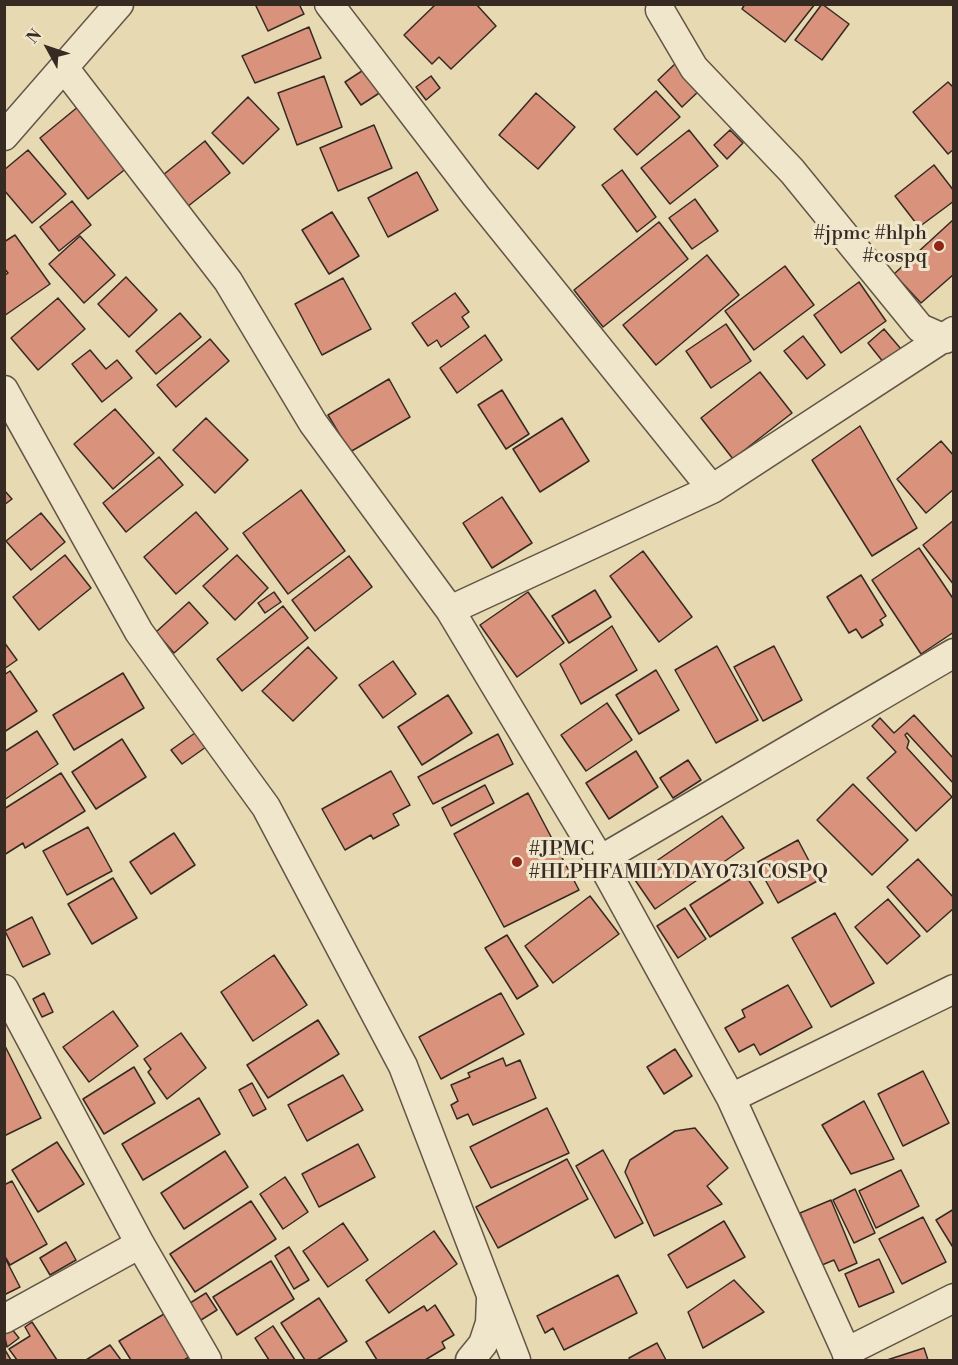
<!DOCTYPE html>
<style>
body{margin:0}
#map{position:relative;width:958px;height:1365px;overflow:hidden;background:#e7d9b1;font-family:"Libre Bodoni",serif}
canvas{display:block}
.frame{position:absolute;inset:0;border:6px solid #362a23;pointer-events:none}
.north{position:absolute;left:18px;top:18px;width:60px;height:60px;-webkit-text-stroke:4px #efe6cc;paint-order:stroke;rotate:310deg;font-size:16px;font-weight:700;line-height:24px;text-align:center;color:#362a23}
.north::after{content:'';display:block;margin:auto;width:21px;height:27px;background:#362a23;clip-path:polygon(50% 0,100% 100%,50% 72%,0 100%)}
</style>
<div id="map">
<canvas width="958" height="1365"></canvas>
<div class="frame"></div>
<div class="north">N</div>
</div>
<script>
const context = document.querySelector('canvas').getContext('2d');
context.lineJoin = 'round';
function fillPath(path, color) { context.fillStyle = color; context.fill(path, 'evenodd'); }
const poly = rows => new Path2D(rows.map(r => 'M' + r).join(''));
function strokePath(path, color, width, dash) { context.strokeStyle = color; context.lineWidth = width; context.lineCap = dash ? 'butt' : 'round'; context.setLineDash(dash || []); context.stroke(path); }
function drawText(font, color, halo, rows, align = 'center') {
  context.font = font + ' "Libre Bodoni",serif'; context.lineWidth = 6; context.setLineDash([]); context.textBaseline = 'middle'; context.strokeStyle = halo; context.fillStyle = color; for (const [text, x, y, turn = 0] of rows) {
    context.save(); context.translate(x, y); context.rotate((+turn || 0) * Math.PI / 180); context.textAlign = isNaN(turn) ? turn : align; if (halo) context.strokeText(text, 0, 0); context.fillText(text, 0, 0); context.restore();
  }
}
const building = poly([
 [255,4,299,4,304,14,268,31,255,4],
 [436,4,476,4,496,26,451,69,439,57,432,64,404,35,436,4],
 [745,4,815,4,785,42,742,9,745,4],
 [822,4,849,24,822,60,795,40,822,4],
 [309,27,321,58,255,83,242,56,309,27],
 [676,63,700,90,682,107,658,80,676,63],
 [368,67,384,90,361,105,345,82,368,67],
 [324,76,342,127,297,145,278,93,324,76],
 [431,76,440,88,426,100,416,87,431,76],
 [948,82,954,88,954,149,948,154,913,112,948,82],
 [656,91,680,117,637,155,614,129,656,91],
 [536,93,575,127,538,169,499,135,536,93],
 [248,97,279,129,243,164,212,133,248,97],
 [79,106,128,167,88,199,40,138,79,106],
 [374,125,392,168,338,191,320,148,374,125],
 [689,130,718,166,670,204,641,168,689,130],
 [730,130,743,143,727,159,714,145,730,130],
 [205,141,230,173,187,207,163,175,205,141],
 [28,150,66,194,32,223,4,190,4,170,28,150],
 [934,165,954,191,954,201,919,227,895,196,934,165],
 [622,170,656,217,637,232,602,185,622,170],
 [417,172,438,210,388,237,368,198,417,172],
 [695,199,718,231,692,249,669,218,695,199],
 [72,201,91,225,59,251,40,227,72,201],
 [332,212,359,256,329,274,302,230,332,212],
 [954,219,954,274,921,303,894,274,954,219],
 [659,222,688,259,603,327,574,290,659,222],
 [15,235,50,284,4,316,4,276,8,273,4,268,4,242,15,235],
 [80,236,115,275,84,303,49,264,80,236],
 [707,255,739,295,656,365,623,325,707,255],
 [785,266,814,305,754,350,725,311,785,266],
 [126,277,157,310,129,337,98,304,126,277],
 [343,278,371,329,322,355,295,304,343,278],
 [859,282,886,321,841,353,814,315,859,282],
 [455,293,469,312,462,317,469,327,441,347,437,340,428,346,412,323,455,293],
 [58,298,85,329,38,370,11,338,58,298],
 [180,313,201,337,156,374,136,351,180,313],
 [726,324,751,361,711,388,686,351,726,324],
 [884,329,901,349,884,363,868,343,884,329],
 [485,335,502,360,457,393,440,368,485,335],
 [803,336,825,365,807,379,784,351,803,336],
 [210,339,229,361,176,407,157,385,210,339],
 [90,350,106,369,117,360,132,378,102,402,72,364,90,350],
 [760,372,792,413,733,459,701,418,760,372],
 [389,379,410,417,350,452,328,415,389,379],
 [502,390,529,434,506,449,478,405,502,390],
 [115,409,154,453,113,489,74,444,115,409],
 [206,418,248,460,215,493,173,450,206,418],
 [562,418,589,461,540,492,513,449,562,418],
 [860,426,917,528,872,556,812,460,860,426],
 [941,441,954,456,954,489,926,513,897,479,941,441],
 [159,457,183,485,126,532,103,503,159,457],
 [4,490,12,499,4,505,4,490],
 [301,490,345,551,288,594,243,533,301,490],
 [502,497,532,543,492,568,463,523,502,497],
 [196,512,228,549,176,594,144,557,196,512],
 [41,513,65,542,31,570,6,541,41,513],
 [954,520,954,585,923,545,954,520],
 [919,548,954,600,954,632,921,654,872,580,919,548],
 [643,551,692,617,659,642,610,576,643,551],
 [65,555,91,588,39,630,13,597,65,555],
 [237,555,268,588,235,620,203,586,237,555],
 [349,556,372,587,315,631,292,600,349,556],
 [861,575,886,616,880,620,883,625,862,638,856,629,849,633,827,597,861,575],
 [595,590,611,617,569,643,552,616,595,590],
 [274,592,281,602,265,613,258,603,274,592],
 [528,592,564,643,517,677,480,625,528,592],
 [189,602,208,623,174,653,156,632,189,602],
 [283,606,308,638,242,691,217,659,283,606],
 [612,626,637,670,581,704,560,664,612,626],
 [4,642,17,660,4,669,4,642],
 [717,646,758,720,716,743,675,670,717,646],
 [774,646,802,700,763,721,734,667,774,646],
 [308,647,337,678,293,721,262,691,308,647],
 [393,661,416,694,383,718,359,685,393,661],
 [656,670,679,710,639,734,616,695,656,670],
 [10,671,37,711,4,732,4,675,10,671],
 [123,673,144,708,74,750,53,715,123,673],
 [448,695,472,733,422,765,398,727,448,695],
 [607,703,632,740,586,771,561,735,607,703],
 [914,715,954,759,954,784,907,733,905,735,909,741,907,748,952,797,916,831,867,778,896,752,872,726,880,718,894,733,914,715],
 [37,731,58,764,4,800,4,752,37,731],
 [195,733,206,747,182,764,171,750,195,733],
 [498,734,513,764,433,804,418,777,498,734],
 [122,739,146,777,96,809,72,772,122,739],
 [636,751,658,787,609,819,586,783,636,751],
 [688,760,701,780,673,798,660,778,688,760],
 [391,771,410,805,393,814,399,825,373,839,371,835,345,850,322,809,391,771],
 [61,773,85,811,25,848,23,843,4,855,4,809,61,773],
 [853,784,908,840,872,875,817,820,853,784],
 [485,785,494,803,451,826,442,808,485,785],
 [528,793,579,890,504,927,454,834,528,793],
 [722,816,744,848,655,909,633,877,722,816],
 [88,827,112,871,67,895,43,851,88,827],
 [174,833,195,865,151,894,130,862,174,833],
 [798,840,819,880,778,903,756,863,798,840],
 [918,859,954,898,954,908,927,932,887,887,918,859],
 [743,871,763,903,710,937,690,905,743,871],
 [113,878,137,918,92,944,68,904,113,878],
 [590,896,619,934,553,983,525,946,590,896],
 [888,899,920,936,887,964,855,927,888,899],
 [685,908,706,939,678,958,657,926,685,908],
 [835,913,874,983,831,1007,792,938,835,913],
 [32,917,50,954,23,967,5,931,32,917],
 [507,935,538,986,517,999,485,948,507,935],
 [274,955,307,1005,253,1041,221,992,274,955],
 [788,985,812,1027,760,1055,754,1044,739,1052,725,1028,745,1017,742,1010,788,985],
 [44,993,53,1012,42,1017,33,999,44,993],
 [501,993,524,1034,441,1079,419,1037,501,993],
 [113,1011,138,1046,89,1082,63,1047,113,1011],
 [318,1020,339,1054,268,1098,247,1065,318,1020],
 [181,1033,206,1068,167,1099,148,1072,151,1069,144,1059,181,1033],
 [4,1044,41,1118,4,1136,4,1044],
 [675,1049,692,1076,664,1094,647,1067,675,1049],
 [503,1058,506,1066,520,1060,536,1098,473,1125,468,1114,457,1119,451,1105,458,1101,451,1085,470,1077,468,1073,503,1058],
 [134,1067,155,1103,104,1134,83,1099,134,1067],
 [923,1071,949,1123,903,1146,878,1094,923,1071],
 [343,1075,363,1110,307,1141,288,1105,343,1075],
 [252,1083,266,1109,253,1116,239,1090,252,1083],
 [199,1098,220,1134,143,1180,122,1144,199,1098],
 [864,1101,894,1159,851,1174,822,1125,864,1101],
 [547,1108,569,1153,491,1188,470,1147,547,1108],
 [695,1128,728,1168,707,1186,722,1204,654,1236,625,1172,630,1160,675,1131,695,1128],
 [57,1142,84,1184,38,1212,12,1170,57,1142],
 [358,1144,375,1177,319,1207,302,1174,358,1144],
 [603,1150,643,1223,615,1238,576,1166,603,1150],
 [225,1151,248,1187,184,1229,161,1193,225,1151],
 [567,1159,588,1199,498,1248,476,1207,567,1159],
 [901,1170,919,1206,876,1228,859,1191,901,1170],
 [285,1177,308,1212,283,1229,260,1194,285,1177],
 [12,1181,47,1244,10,1265,4,1255,4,1185,12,1181],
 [855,1189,875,1233,854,1243,833,1200,855,1189],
 [831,1200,857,1263,839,1271,834,1260,822,1265,800,1213,831,1200],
 [251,1201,276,1239,195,1292,170,1254,251,1201],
 [954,1209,954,1249,936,1220,954,1209],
 [923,1217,946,1262,902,1284,879,1239,923,1217],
 [724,1221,745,1257,687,1288,668,1255,724,1221],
 [343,1223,368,1260,328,1287,303,1251,343,1223],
 [434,1231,457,1264,389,1313,366,1280,434,1231],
 [66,1242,76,1260,50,1275,40,1258,66,1242],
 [289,1247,309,1280,294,1289,275,1256,289,1247],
 [4,1256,20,1287,4,1295,4,1256],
 [879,1259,894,1292,859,1307,845,1274,879,1259],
 [271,1261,294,1299,237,1335,213,1297,271,1261],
 [618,1275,637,1313,564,1350,553,1328,545,1333,537,1316,618,1275],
 [734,1280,764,1312,703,1348,688,1312,734,1280],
 [206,1293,217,1310,201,1320,190,1303,206,1293],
 [319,1298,347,1341,317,1360,305,1360,281,1323,319,1298],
 [435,1305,454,1335,442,1342,445,1348,425,1360,377,1360,366,1342,424,1306,427,1311,435,1305],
 [164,1314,189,1357,184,1360,131,1360,119,1341,164,1314],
 [32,1322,57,1360,17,1360,9,1349,30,1336,25,1327,32,1322],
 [273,1326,295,1360,269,1360,255,1338,273,1326],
 [11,1328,19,1338,7,1347,4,1333,11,1328],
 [657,1343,666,1360,630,1360,629,1358,657,1343],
 [110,1345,121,1360,86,1360,110,1345],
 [924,1348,928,1360,887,1360,924,1348],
 [5,1350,11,1360,4,1360,5,1350]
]);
fillPath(building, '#d9937d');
strokePath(building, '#362a23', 1.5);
const minor = poly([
 [329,4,476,196,712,489],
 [660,10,694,68,792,171,920,328,945,339],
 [65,69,228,281,313,423,450,610,600,860,731,1098,850,1360],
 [4,136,119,4],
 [4,390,139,632,266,807,403,1066,516,1360],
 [450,610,712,489,954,331],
 [600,860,954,653],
 [4,989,140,1244,207,1360],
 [731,1098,954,989],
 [4,1319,140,1244],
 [846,1352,954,1298],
 [470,1360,483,1344,490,1323,491,1299]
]);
strokePath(minor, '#625646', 31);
strokePath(minor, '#efe6cc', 28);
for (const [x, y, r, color] of [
 [939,246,6,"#8f2418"],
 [517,862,6,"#8f2418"]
]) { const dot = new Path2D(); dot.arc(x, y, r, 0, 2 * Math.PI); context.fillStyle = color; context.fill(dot); strokePath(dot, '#efe6cc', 2); }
drawText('20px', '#362a23', '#efe6cc', [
 ["#jpmc #hlph",927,234],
 ["#cospq",927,257],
 ["#JPMC",529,850,"left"],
 ["#HLPHFAMILYDAY0731COSPQ",529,873,"left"]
], 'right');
</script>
